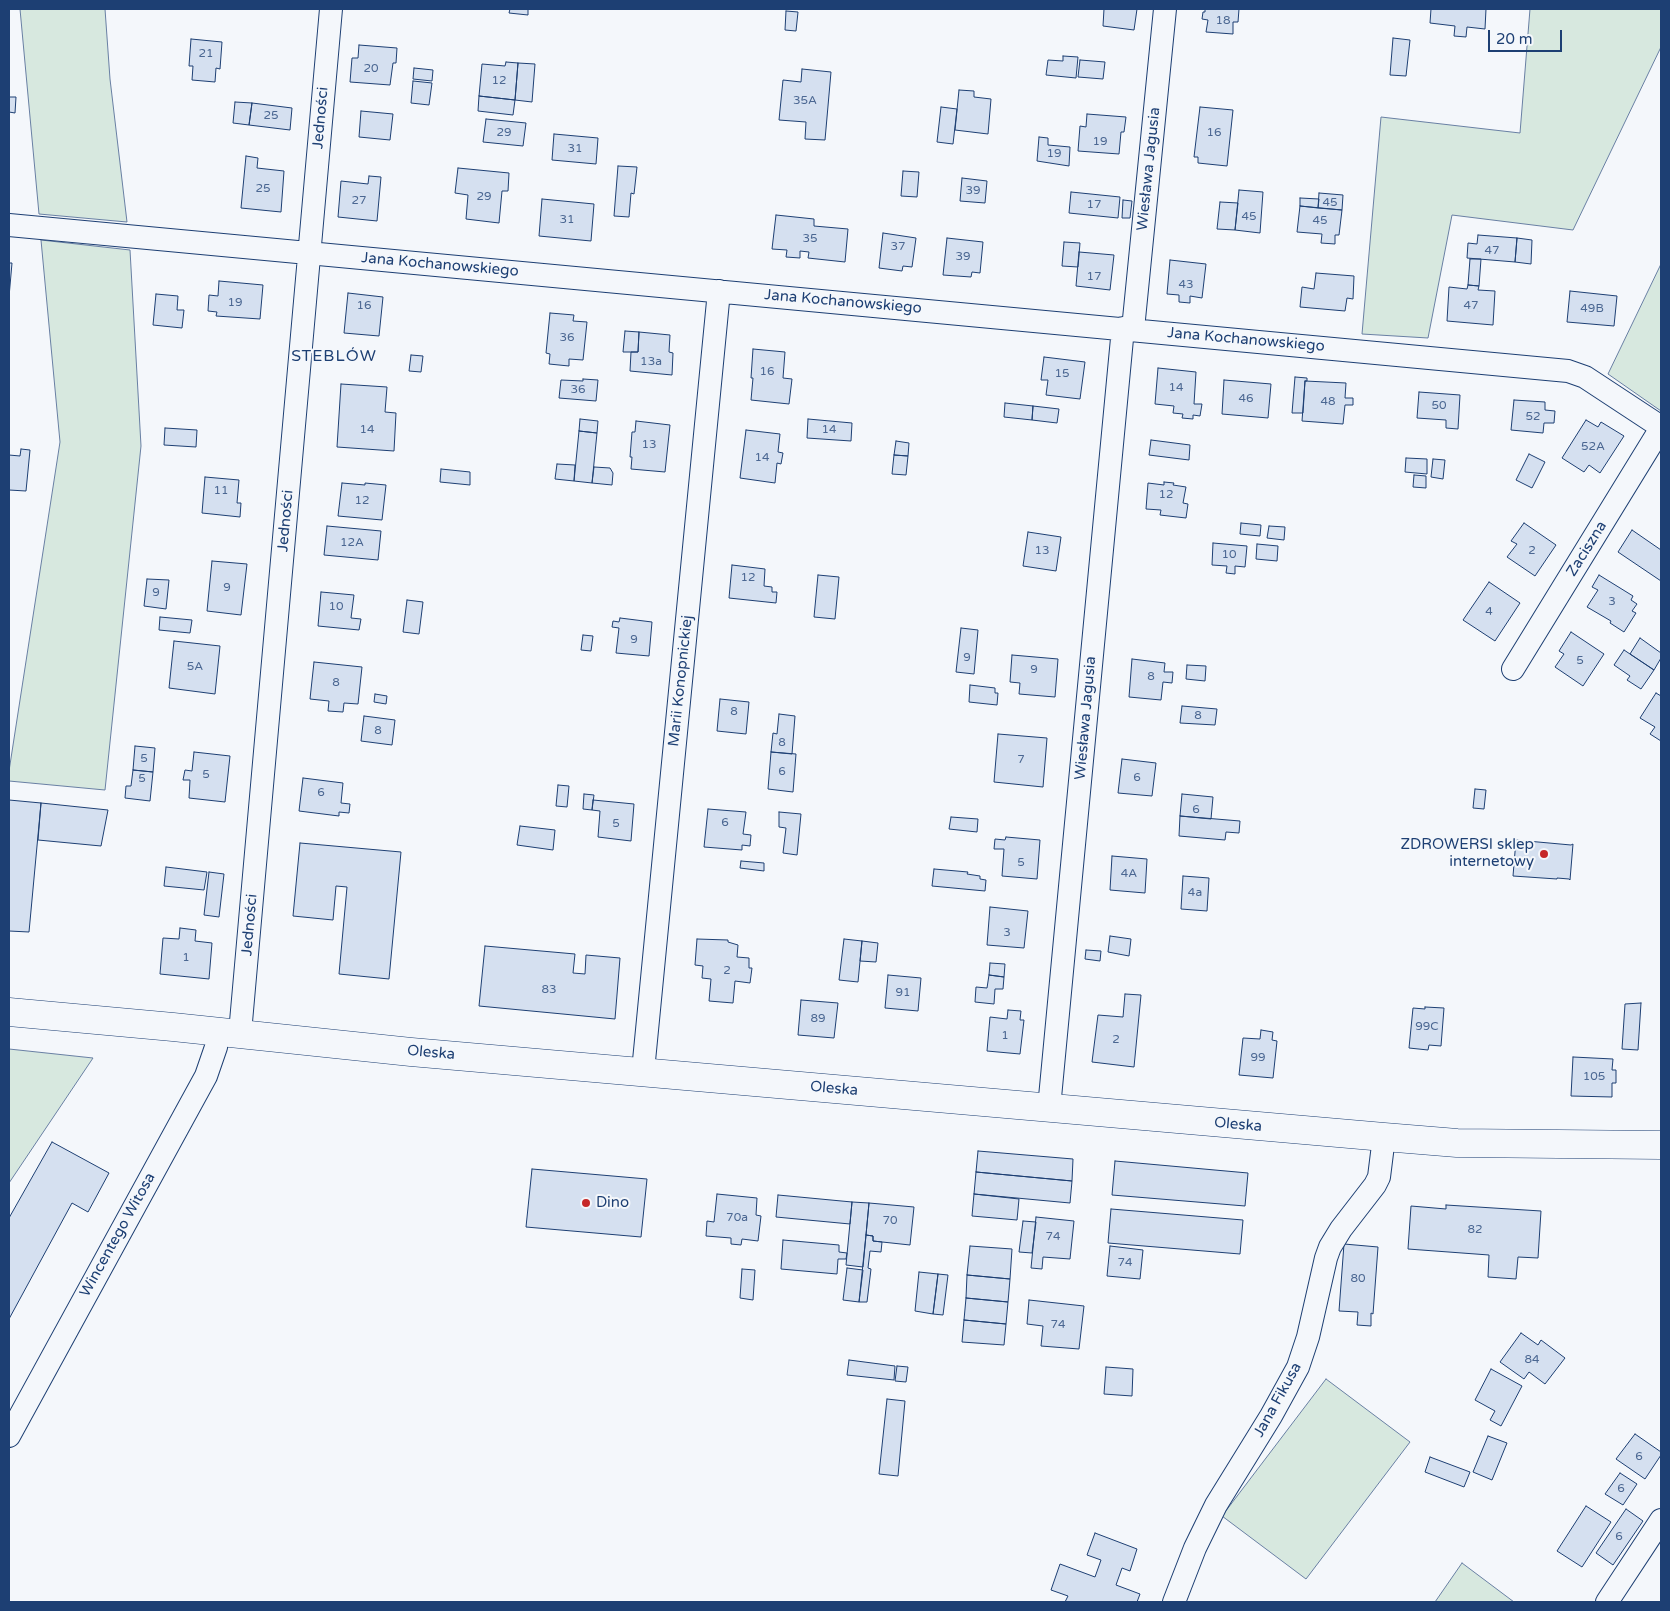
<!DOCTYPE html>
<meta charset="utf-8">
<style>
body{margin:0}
#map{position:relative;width:1670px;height:1611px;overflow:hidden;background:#f4f7fb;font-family:"Varela Round",sans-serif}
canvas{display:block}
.frame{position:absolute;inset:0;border:10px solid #1d3f73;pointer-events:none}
.scale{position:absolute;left:1488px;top:30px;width:74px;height:22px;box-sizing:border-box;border:2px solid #1d3f73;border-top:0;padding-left:6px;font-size:15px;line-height:18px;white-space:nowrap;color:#1d3f73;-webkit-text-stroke:4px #f4f7fb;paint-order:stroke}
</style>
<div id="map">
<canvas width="1670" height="1611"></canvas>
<div class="frame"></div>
<div class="scale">20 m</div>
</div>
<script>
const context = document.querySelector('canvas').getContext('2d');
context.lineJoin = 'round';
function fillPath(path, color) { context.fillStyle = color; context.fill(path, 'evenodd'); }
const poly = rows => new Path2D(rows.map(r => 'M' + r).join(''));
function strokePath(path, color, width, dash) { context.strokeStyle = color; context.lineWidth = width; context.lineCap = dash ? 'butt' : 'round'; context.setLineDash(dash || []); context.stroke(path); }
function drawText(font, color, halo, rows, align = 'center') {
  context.font = font + ' "Varela Round",sans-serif'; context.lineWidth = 4; context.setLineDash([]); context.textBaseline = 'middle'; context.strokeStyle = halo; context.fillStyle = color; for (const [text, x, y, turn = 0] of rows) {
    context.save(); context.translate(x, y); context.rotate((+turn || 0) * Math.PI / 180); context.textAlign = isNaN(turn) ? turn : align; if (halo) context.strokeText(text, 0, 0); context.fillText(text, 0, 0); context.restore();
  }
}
const green = poly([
 [20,9,105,9,110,79,127,222,39,214,20,9],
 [1530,9,1661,9,1661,47,1573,230,1452,215,1428,338,1362,334,1381,117,1520,133,1530,9],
 [41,240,130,250,141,446,105,790,9,781,9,771,60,442,41,240],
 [1661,264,1661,411,1608,374,1661,264],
 [9,1049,93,1058,9,1183,9,1049],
 [1326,1379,1410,1442,1306,1579,1222,1516,1326,1379],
 [1462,1563,1514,1602,1435,1602,1462,1563]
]);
fillPath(green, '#d7e8df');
strokePath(green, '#687fa3', 1);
const building = poly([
 [510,9,528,9,528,15,509,13,510,9],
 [1104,9,1137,9,1134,30,1103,26,1104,9],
 [1205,9,1239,9,1238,22,1233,22,1233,34,1206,32,1208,20,1202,19,1203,12,1205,12,1205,9],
 [1431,9,1486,9,1485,29,1467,27,1466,37,1454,36,1455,26,1430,23,1431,9],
 [786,11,798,12,796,31,785,30,786,11],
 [1393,38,1410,40,1406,76,1390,75,1393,38],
 [191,39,222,42,220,69,216,68,215,82,192,80,193,66,189,66,191,39],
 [359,45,397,48,396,63,393,63,390,85,350,82,352,58,358,58,359,45],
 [1063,56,1078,57,1076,78,1046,75,1048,60,1063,61,1063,56],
 [1080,60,1105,62,1103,79,1078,77,1080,60],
 [506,62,518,63,515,100,479,96,482,64,505,66,506,62],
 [518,63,535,64,532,102,515,100,518,63],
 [414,68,433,70,432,81,413,79,414,68],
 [802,69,831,72,825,140,805,139,806,122,779,120,783,80,801,82,802,69],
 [413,81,432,83,429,105,411,103,413,81],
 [959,90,974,91,974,97,991,99,988,134,955,130,959,90],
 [479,96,515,100,513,115,478,111,479,96],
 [9,97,16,97,15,113,9,112,9,97],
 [235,102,252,103,249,125,233,123,235,102],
 [252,103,292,108,290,130,249,125,252,103],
 [941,107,957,109,953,144,937,142,941,107],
 [1200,107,1233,110,1227,166,1198,163,1198,157,1194,157,1200,107],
 [361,111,393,114,390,140,359,137,361,111],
 [1087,114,1126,117,1124,132,1121,132,1119,154,1078,151,1080,126,1086,127,1087,114],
 [486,119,526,123,523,146,483,142,486,119],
 [554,134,598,138,596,164,552,160,554,134],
 [1039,137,1048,138,1048,145,1070,147,1069,166,1037,161,1039,137],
 [246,156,258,158,257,168,284,171,281,212,241,208,246,156],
 [618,166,637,167,634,194,631,193,629,217,614,216,618,166],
 [458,168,509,173,508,191,502,191,499,223,466,219,468,195,455,193,458,168],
 [903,171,919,172,917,197,901,196,903,171],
 [369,176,381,177,377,221,338,217,341,181,368,184,369,176],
 [962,178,987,181,985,203,960,201,962,178],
 [1239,190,1263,192,1260,233,1235,230,1239,190],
 [1071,192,1120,197,1118,218,1069,213,1071,192],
 [1319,193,1343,195,1342,210,1318,208,1319,193],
 [1300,198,1319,199,1318,208,1300,206,1300,198],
 [542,199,594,204,591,241,539,236,542,199],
 [1123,200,1132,201,1130,218,1122,218,1123,200],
 [1220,202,1238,203,1235,230,1217,229,1220,202],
 [1300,206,1342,210,1339,235,1335,235,1335,244,1321,243,1322,234,1297,232,1300,206],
 [776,215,814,219,814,226,848,229,845,262,808,258,809,252,800,251,800,258,786,257,787,250,772,249,776,215],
 [883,233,916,238,912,267,903,266,902,271,879,268,883,233],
 [1478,235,1517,238,1515,262,1467,258,1468,243,1477,244,1478,235],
 [947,238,983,242,980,273,972,272,971,277,943,275,947,238],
 [1517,238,1532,240,1531,264,1515,262,1517,238],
 [1064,242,1080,243,1078,267,1062,266,1064,242],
 [1079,252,1114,255,1110,290,1076,286,1079,252],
 [1470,259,1481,259,1479,286,1468,285,1470,259],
 [1170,260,1206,264,1202,298,1190,296,1190,303,1179,302,1179,295,1167,294,1170,260],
 [9,263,12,263,9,297,9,263],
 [1316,273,1354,276,1353,299,1347,298,1345,311,1300,307,1302,287,1314,289,1316,273],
 [219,281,263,285,260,319,216,316,217,312,208,311,209,295,218,296,219,281],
 [1468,285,1479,286,1478,290,1495,291,1493,325,1447,321,1449,287,1467,289,1468,285],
 [1570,291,1617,296,1614,326,1567,322,1570,291],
 [348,293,383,297,379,336,344,333,348,293],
 [156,294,178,296,177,310,184,310,182,328,153,325,156,294],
 [550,313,574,315,573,321,587,322,583,360,569,359,569,366,549,364,550,354,546,353,550,313],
 [625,331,639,332,638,352,623,352,625,331],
 [639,332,670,335,669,352,673,353,672,375,630,371,631,352,638,352,639,332],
 [753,349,785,352,783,378,792,379,789,404,751,400,753,378,751,378,753,349],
 [411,355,423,356,421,372,409,371,411,355],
 [1044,357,1085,362,1080,399,1046,395,1048,380,1041,380,1044,357],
 [1158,368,1196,372,1194,404,1202,404,1200,416,1193,415,1193,419,1182,418,1183,414,1173,413,1174,406,1155,404,1158,368],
 [1295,377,1307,378,1307,381,1305,381,1303,413,1292,413,1295,377],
 [583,379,598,380,596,401,559,398,561,380,583,381,583,379],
 [1224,380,1271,384,1268,418,1222,414,1224,380],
 [1305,381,1346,383,1345,398,1353,398,1353,405,1345,405,1343,424,1302,421,1305,381],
 [341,384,387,387,385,412,396,413,394,451,337,447,341,384],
 [1419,392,1460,395,1458,429,1446,428,1446,420,1417,418,1419,392],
 [1514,400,1545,402,1545,410,1555,411,1554,423,1544,423,1543,433,1511,430,1514,400],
 [1005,403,1033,406,1032,420,1004,417,1005,403],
 [1033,406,1059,409,1057,423,1032,420,1033,406],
 [580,419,598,421,597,433,579,431,580,419],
 [808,419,852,423,851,441,807,438,808,419],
 [1586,420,1598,427,1601,422,1624,436,1600,473,1589,465,1584,472,1562,458,1586,420],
 [636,421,670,425,665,472,631,469,632,457,630,457,632,432,635,432,636,421],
 [165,428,197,430,196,447,164,445,165,428],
 [746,430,780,434,778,452,783,453,781,464,777,463,775,483,740,478,746,430],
 [579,431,597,433,592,483,574,481,579,431],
 [1151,440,1190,445,1189,460,1149,455,1151,440],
 [896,441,909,443,908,456,894,455,896,441],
 [21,449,30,450,26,491,9,490,9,455,20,456,21,449],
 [1529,454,1545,462,1532,488,1516,480,1529,454],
 [894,455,908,456,906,475,892,474,894,455],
 [1406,458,1427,459,1427,474,1405,472,1406,458],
 [1433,459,1445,460,1443,479,1431,477,1433,459],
 [557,464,575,465,574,481,555,479,557,464],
 [594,467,610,468,613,473,612,485,592,483,594,467],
 [441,469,470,472,470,485,440,482,441,469],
 [1414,475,1426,476,1426,488,1413,487,1414,475],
 [205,477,239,480,237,503,241,503,240,517,202,513,205,477],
 [1164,482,1174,483,1173,485,1186,487,1183,503,1188,504,1186,518,1160,515,1161,510,1146,509,1148,483,1164,485,1164,482],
 [342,483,365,485,365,483,386,485,382,520,338,516,342,483],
 [1241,523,1261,525,1260,536,1240,534,1241,523],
 [1524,523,1556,545,1535,576,1507,557,1517,544,1511,541,1524,523],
 [327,526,381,531,378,560,324,555,327,526],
 [1269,526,1285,527,1284,540,1267,538,1269,526],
 [1632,530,1661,550,1661,581,1618,552,1632,530],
 [1028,532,1061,537,1056,571,1023,566,1028,532],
 [1213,543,1247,546,1245,567,1235,566,1235,574,1226,573,1227,566,1212,565,1213,543],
 [1257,544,1278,546,1277,561,1256,559,1257,544],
 [212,561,247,564,241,615,207,611,212,561],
 [732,565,765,569,764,586,772,587,772,592,777,592,776,603,729,598,732,565],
 [818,575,839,577,835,619,814,617,818,575],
 [1599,575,1633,596,1631,600,1637,604,1632,611,1636,613,1624,632,1610,623,1611,621,1587,607,1598,590,1592,587,1599,575],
 [147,579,169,580,166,609,144,606,147,579],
 [1489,582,1520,603,1495,641,1463,620,1489,582],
 [321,592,354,595,351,618,361,619,359,630,318,626,321,592],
 [407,600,423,602,419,634,403,632,407,600],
 [160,617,192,620,190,633,159,630,160,617],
 [620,618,652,622,649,656,616,653,619,628,612,627,613,621,619,622,620,618],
 [961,628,978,630,974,674,956,672,961,628],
 [1571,632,1604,654,1583,686,1555,667,1564,654,1559,651,1571,632],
 [583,635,593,636,591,651,581,650,583,635],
 [1640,638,1661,653,1661,658,1654,670,1630,654,1640,638],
 [174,641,220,646,215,694,169,688,174,641],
 [1624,650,1654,670,1641,689,1627,680,1630,676,1614,665,1624,650],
 [1012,655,1058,659,1055,697,1019,694,1020,683,1010,682,1012,655],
 [1132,659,1165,663,1164,672,1173,672,1172,683,1163,682,1161,700,1129,697,1132,659],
 [314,662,362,667,358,704,344,703,343,712,328,711,329,701,310,699,314,662],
 [1187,665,1206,666,1205,681,1186,679,1187,665],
 [970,685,995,688,995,693,998,693,997,705,969,702,970,685],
 [1656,693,1661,696,1661,741,1650,734,1655,727,1640,718,1656,693],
 [375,694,387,696,386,704,374,702,375,694],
 [720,699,749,702,746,734,717,731,720,699],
 [1182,706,1217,709,1215,725,1180,723,1182,706],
 [779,714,795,716,792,754,771,752,773,733,777,734,779,714],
 [364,716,395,720,392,745,361,741,364,716],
 [998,734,1047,738,1043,787,994,782,998,734],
 [135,746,155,748,153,772,133,770,135,746],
 [194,752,230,756,225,802,189,798,190,780,183,780,185,770,192,771,194,752],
 [771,752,796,754,793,792,768,789,771,752],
 [1122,759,1156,763,1152,796,1118,793,1122,759],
 [133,770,153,772,150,801,125,798,126,786,131,786,133,770],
 [303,778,343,783,341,803,350,804,349,813,339,812,339,816,299,811,303,778],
 [558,785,569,786,567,807,556,806,558,785],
 [1475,789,1486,790,1484,809,1473,808,1475,789],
 [584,794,594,795,592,810,583,809,584,794],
 [1182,794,1213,797,1211,819,1180,816,1182,794],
 [9,800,41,803,29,932,9,931,9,800],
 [593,800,634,804,631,841,598,837,600,811,592,810,593,800],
 [41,803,108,810,101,846,38,840,41,803],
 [708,809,746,812,743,834,751,835,750,846,742,845,742,850,704,847,708,809],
 [779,812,801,814,797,855,783,853,786,828,779,827,779,812],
 [1180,816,1240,821,1239,833,1226,832,1225,840,1179,836,1180,816],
 [951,817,978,819,977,832,949,829,951,817],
 [520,826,555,830,553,850,517,845,520,826],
 [1006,837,1040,840,1037,879,1002,876,1004,849,994,849,995,839,1005,840,1006,837],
 [1516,840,1571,845,1573,844,1570,880,1569,879,1557,878,1557,879,1513,876,1516,840],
 [300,843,401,852,389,979,339,974,347,887,336,886,333,920,293,916,300,843],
 [1112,856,1147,859,1145,893,1110,890,1112,856],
 [741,861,764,863,764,871,740,868,741,861],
 [166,867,207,872,204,890,164,886,166,867],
 [934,869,968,872,967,874,980,876,980,879,986,880,985,891,932,886,934,869],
 [209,872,224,874,219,917,204,915,209,872],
 [1183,876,1209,878,1207,911,1181,909,1183,876],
 [990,907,1028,911,1024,948,987,945,990,907],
 [180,928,196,930,195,941,212,943,209,979,160,974,163,938,179,939,180,928],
 [1110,936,1131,939,1129,956,1108,952,1110,936],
 [697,939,728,940,728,942,738,945,737,957,749,958,749,968,752,968,750,983,735,981,733,1003,709,1001,711,979,702,978,703,966,695,965,697,939],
 [844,939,862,941,858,982,839,980,844,939],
 [862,941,878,943,876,962,860,961,862,941],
 [485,946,575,954,573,973,585,974,586,955,620,958,615,1019,479,1006,485,946],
 [1086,950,1101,951,1100,961,1085,959,1086,950],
 [990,963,1005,964,1004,977,989,975,990,963],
 [888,975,921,978,918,1011,885,1008,888,975],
 [989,975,1004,977,1003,989,995,989,994,1004,975,1002,976,987,987,988,989,975],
 [1125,994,1141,995,1134,1067,1092,1062,1098,1015,1123,1017,1125,994],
 [801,1000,838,1003,834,1038,798,1035,801,1000],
 [1641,1003,1638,1050,1622,1049,1625,1004,1641,1003],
 [1425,1007,1444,1008,1441,1046,1429,1045,1428,1050,1409,1048,1413,1008,1425,1009,1425,1007],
 [1008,1010,1021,1011,1020,1020,1024,1020,1020,1054,987,1051,990,1017,1007,1019,1008,1010],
 [1261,1030,1273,1032,1272,1040,1277,1041,1273,1078,1239,1075,1243,1038,1260,1039,1261,1030],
 [1573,1057,1613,1059,1612,1070,1616,1070,1616,1083,1612,1083,1612,1097,1571,1096,1573,1057],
 [52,1142,109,1173,88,1212,72,1203,9,1319,9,1218,52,1142],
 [978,1151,1073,1159,1072,1181,976,1172,978,1151],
 [1115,1161,1248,1173,1245,1206,1112,1195,1115,1161],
 [532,1169,647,1179,641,1237,526,1227,532,1169],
 [976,1172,1072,1181,1070,1203,974,1194,976,1172],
 [717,1194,757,1198,756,1215,761,1216,758,1241,742,1239,741,1245,731,1244,731,1238,706,1236,707,1221,714,1222,717,1194],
 [974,1194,1019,1199,1017,1220,972,1216,974,1194],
 [778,1195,852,1202,850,1224,776,1217,778,1195],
 [852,1202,869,1203,863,1267,846,1265,852,1202],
 [869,1203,914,1207,910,1245,873,1241,873,1236,866,1235,869,1203],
 [1446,1205,1541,1211,1538,1258,1518,1257,1516,1279,1488,1277,1489,1255,1408,1249,1411,1206,1446,1209,1446,1205],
 [1111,1209,1243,1220,1240,1254,1108,1243,1111,1209],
 [1036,1217,1074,1221,1070,1259,1043,1257,1042,1269,1031,1268,1036,1217],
 [1023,1221,1036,1222,1032,1253,1019,1252,1023,1221],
 [866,1235,873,1236,873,1241,882,1242,881,1252,870,1251,868,1268,871,1269,867,1302,859,1302,866,1235],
 [783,1240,839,1245,839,1252,847,1253,846,1259,838,1259,837,1274,781,1269,783,1240],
 [1344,1244,1378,1247,1373,1314,1371,1313,1371,1326,1357,1325,1358,1312,1339,1311,1344,1244],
 [970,1246,1012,1249,1010,1279,967,1275,970,1246],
 [1110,1246,1143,1250,1140,1279,1107,1276,1110,1246],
 [847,1268,863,1270,859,1302,843,1300,847,1268],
 [742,1269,755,1270,753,1300,740,1298,742,1269],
 [919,1272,938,1274,933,1314,915,1311,919,1272],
 [938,1274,948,1275,943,1315,933,1314,938,1274],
 [967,1275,1010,1279,1008,1302,966,1298,967,1275],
 [966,1298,1008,1302,1006,1324,964,1320,966,1298],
 [1029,1300,1084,1306,1079,1349,1041,1346,1043,1326,1027,1324,1029,1300],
 [964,1320,1006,1324,1004,1345,962,1342,964,1320],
 [1521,1333,1538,1345,1541,1340,1565,1358,1545,1384,1529,1372,1524,1379,1500,1362,1521,1333],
 [849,1360,895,1366,894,1380,847,1375,849,1360],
 [897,1366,908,1367,906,1382,895,1381,897,1366],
 [1106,1367,1133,1369,1132,1396,1104,1394,1106,1367],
 [1491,1369,1522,1386,1501,1426,1490,1420,1495,1411,1475,1400,1491,1369],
 [887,1399,905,1401,898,1476,879,1474,887,1399],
 [1635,1434,1661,1452,1661,1455,1645,1479,1616,1459,1635,1434],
 [1488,1436,1507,1443,1492,1480,1473,1472,1488,1436],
 [1430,1457,1470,1472,1464,1487,1425,1472,1430,1457],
 [1620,1473,1637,1484,1623,1505,1605,1494,1620,1473],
 [1586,1506,1611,1522,1582,1567,1557,1551,1586,1506],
 [1626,1509,1643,1521,1613,1565,1596,1553,1626,1509],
 [1095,1533,1137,1549,1130,1571,1122,1568,1116,1585,1140,1594,1137,1602,1065,1602,1068,1596,1051,1590,1060,1564,1095,1577,1101,1560,1087,1555,1095,1533]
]);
fillPath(building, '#d5e0f0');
strokePath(building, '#1d3f73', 1);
const minor = poly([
 [9,225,1568,371,1585,377,1661,427],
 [1133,329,1165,9],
 [1513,669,1661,428],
 [240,1033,331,9],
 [643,1071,719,291],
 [1049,1108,1123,328],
 [9,1436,206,1076,216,1047,219,1031],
 [1174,1602,1195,1548,1216,1505,1271,1416,1298,1367,1308,1337,1326,1258,1330,1247,1341,1229,1375,1185,1379,1177,1384,1137],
 [1607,1602,1661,1520]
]);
const tertiary = poly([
 [9,1012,173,1027,411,1052,1384,1137,1457,1143,1661,1145]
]);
strokePath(minor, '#1d3f73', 24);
strokePath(tertiary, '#1d3f73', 29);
strokePath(minor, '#f4f7fb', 22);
strokePath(tertiary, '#f4f7fb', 28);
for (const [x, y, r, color] of [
 [1544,854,5,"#c62828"],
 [586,1203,5,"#c62828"]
]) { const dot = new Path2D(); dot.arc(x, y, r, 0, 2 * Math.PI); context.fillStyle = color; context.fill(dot); strokePath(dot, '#f4f7fb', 2); }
drawText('12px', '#4b6792', null, [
 ["18",1223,21],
 ["21",206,54],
 ["20",371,69],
 ["12",499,81],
 ["35A",805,101],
 ["25",271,116],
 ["29",504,133],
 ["16",1214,133],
 ["19",1100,142],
 ["31",575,149],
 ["19",1054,154],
 ["25",263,189],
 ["39",973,191],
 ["29",484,197],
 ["27",359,201],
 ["45",1330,203],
 ["17",1094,205],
 ["45",1249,217],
 ["31",567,220],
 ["45",1320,221],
 ["35",810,239],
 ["37",898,247],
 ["47",1492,251],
 ["39",963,257],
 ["17",1094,277],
 ["43",1186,285],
 ["19",235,303],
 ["16",364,306],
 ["47",1471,306],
 ["49B",1592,309],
 ["36",567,338],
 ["13a",651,362],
 ["16",767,372],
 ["15",1062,374],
 ["14",1176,388],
 ["36",578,390],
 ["46",1246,399],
 ["48",1328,402],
 ["50",1439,406],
 ["52",1533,417],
 ["14",367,430],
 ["14",829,430],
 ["13",649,445],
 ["52A",1593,447],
 ["14",762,458],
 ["11",221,491],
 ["12",1166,495],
 ["12",362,501],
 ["12A",352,543],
 ["13",1042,551],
 ["2",1532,551],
 ["10",1229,555],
 ["12",748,578],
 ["9",227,588],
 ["9",156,593],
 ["3",1612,602],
 ["10",336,607],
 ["4",1489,612],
 ["9",634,640],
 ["9",967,658],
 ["5",1580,661],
 ["5A",195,667],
 ["9",1034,670],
 ["8",1151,677],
 ["8",336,683],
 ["8",734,712],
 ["8",1198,716],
 ["8",378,731],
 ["8",782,743],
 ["5",144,759],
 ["7",1021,760],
 ["6",782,772],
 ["5",206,775],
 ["6",1137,778],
 ["5",142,779],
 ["6",321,793],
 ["6",1196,810],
 ["6",725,823],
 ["5",616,824],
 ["5",1021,863],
 ["4A",1129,874],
 ["4a",1195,893],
 ["3",1007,933],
 ["1",186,958],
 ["2",727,971],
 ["83",549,990],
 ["91",903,993],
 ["89",818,1019],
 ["99C",1427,1027],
 ["1",1005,1036],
 ["2",1116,1040],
 ["99",1258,1058],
 ["105",1594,1077],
 ["70a",737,1218],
 ["70",890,1221],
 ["82",1475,1230],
 ["74",1053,1237],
 ["74",1125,1263],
 ["80",1358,1279],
 ["74",1058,1325],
 ["84",1532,1360],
 ["6",1639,1457],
 ["6",1621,1489],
 ["6",1619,1537]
]);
drawText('15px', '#1d3f73', '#f4f7fb', [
 ["Jedności",321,118,-85],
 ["Wiesława Jagusia",1149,169,-84],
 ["Jana Kochanowskiego",440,265,5],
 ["Jana Kochanowskiego",843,302,5],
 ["Jana Kochanowskiego",1246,340,5],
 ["Jedności",286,521,-85],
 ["Zaciszna",1587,549,-58],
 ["Marii Konopnickiej",681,681,-84],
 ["Wiesława Jagusia",1086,718,-85],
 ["Jedności",250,925,-85],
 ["Oleska",431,1053,5],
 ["Oleska",834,1089,5],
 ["Oleska",1238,1125,5],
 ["Wincentego Witosa",118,1235,-61],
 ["Jana Fikusa",1278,1400,-61]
]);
drawText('15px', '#1d3f73', '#f4f7fb', [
 ["ZDROWERSI sklep",1534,845],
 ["internetowy",1534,862],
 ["Dino",596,1203,"left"]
], 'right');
context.letterSpacing = '1px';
drawText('16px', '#1d3f73', '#f4f7fb', [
 ["STEBLÓW",334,357]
]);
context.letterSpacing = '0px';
</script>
